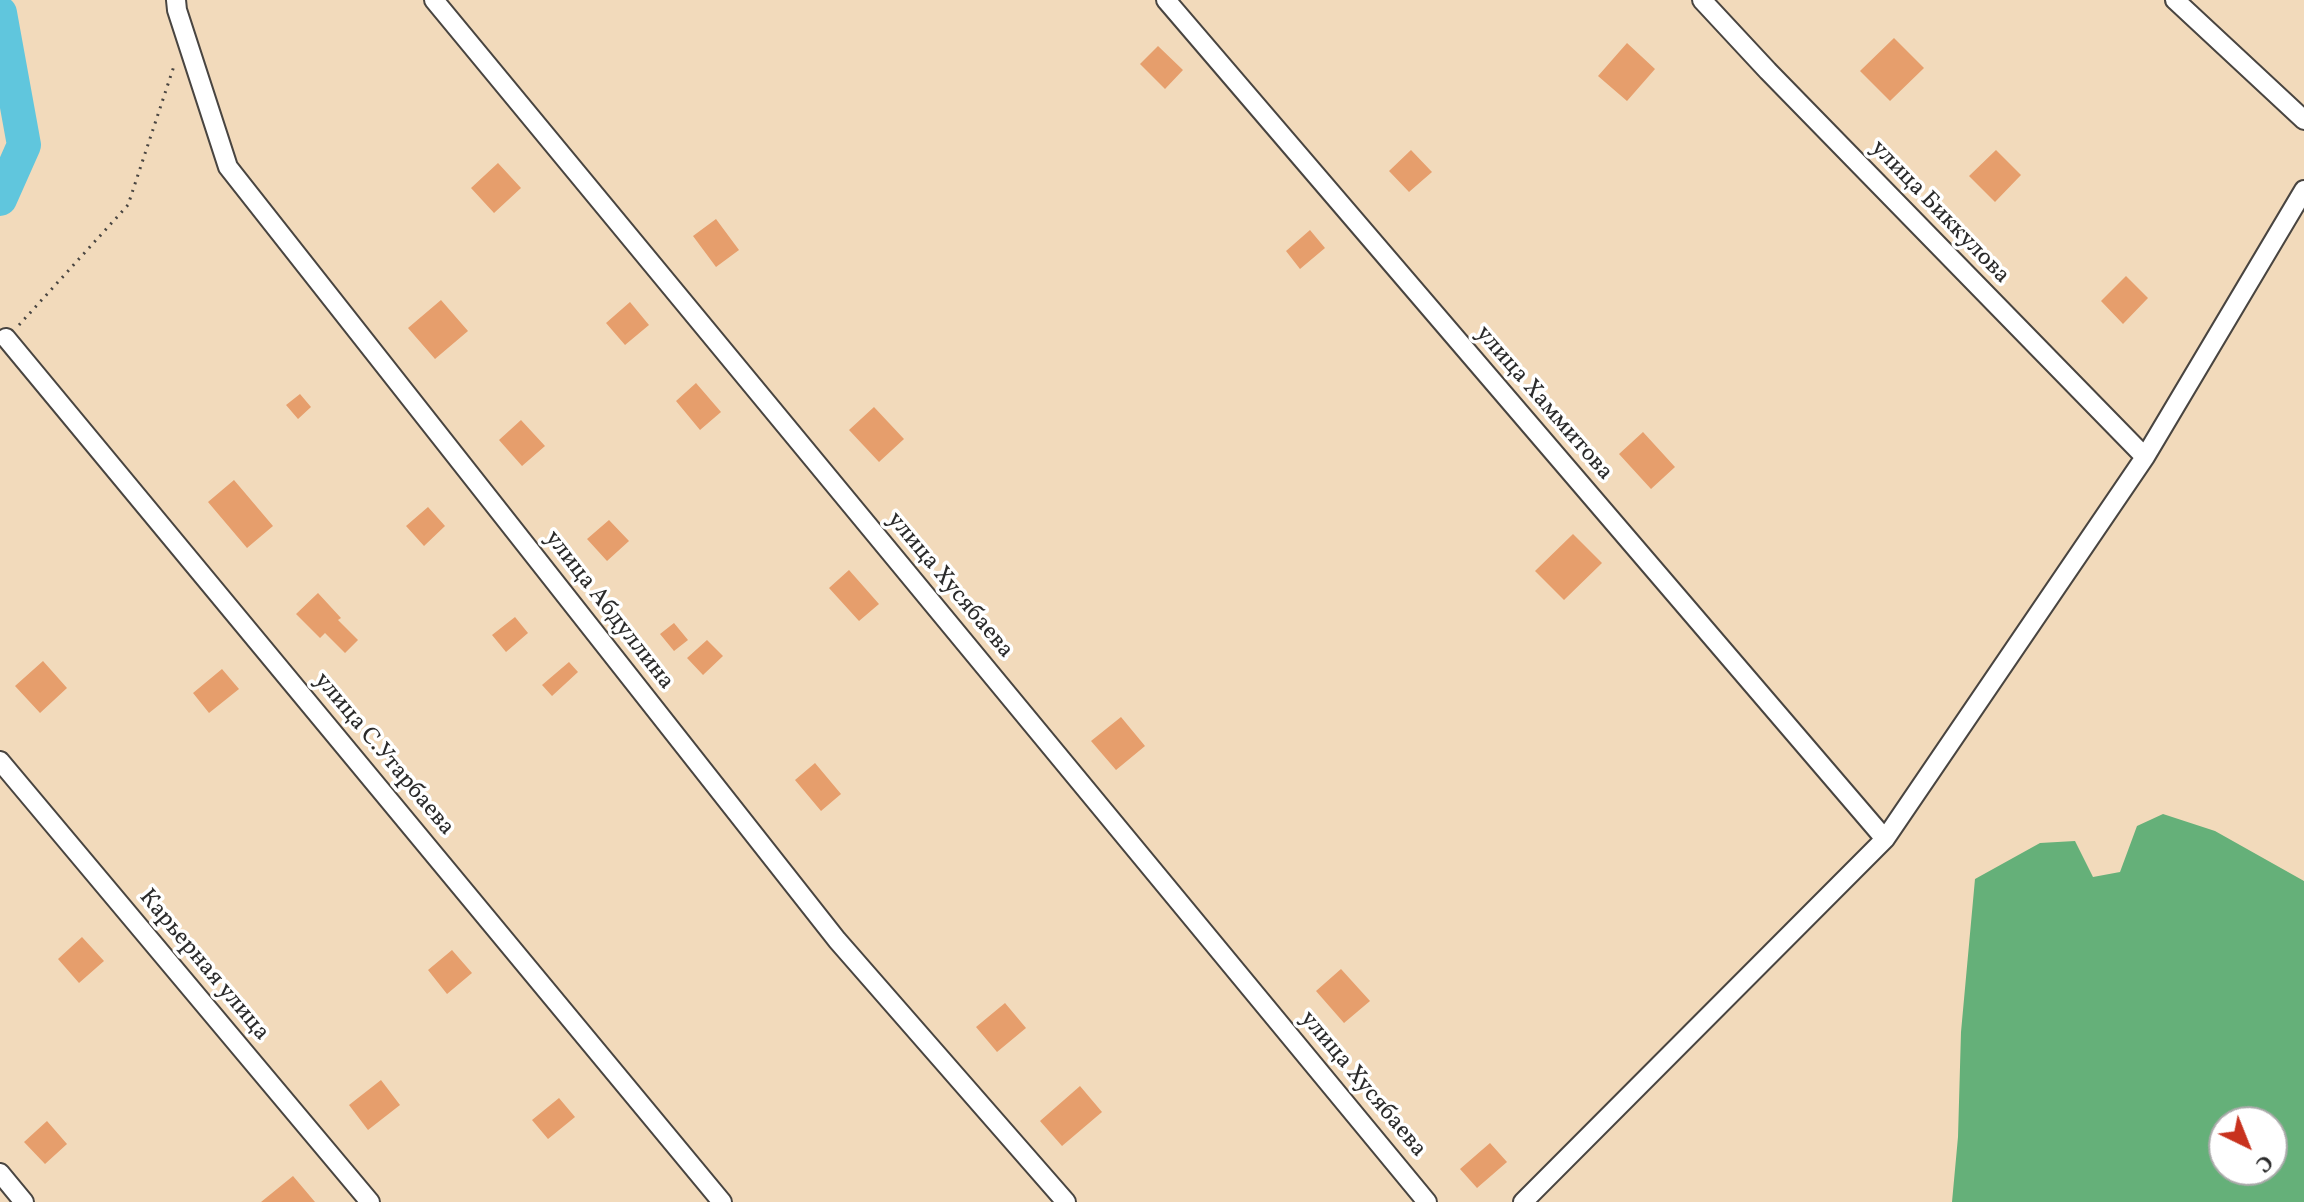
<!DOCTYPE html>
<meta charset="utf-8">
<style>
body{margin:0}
#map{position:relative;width:2304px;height:1202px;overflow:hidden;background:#f2dabb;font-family:Vollkorn,serif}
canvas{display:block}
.north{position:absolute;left:2208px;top:1106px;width:80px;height:80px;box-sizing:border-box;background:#fff;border:2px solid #aaa;border-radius:50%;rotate:137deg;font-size:22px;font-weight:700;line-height:32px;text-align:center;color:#2b2b2b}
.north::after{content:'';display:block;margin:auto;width:28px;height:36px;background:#c8321e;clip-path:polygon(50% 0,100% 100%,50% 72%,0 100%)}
</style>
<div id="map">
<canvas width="2304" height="1202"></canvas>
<div class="north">С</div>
</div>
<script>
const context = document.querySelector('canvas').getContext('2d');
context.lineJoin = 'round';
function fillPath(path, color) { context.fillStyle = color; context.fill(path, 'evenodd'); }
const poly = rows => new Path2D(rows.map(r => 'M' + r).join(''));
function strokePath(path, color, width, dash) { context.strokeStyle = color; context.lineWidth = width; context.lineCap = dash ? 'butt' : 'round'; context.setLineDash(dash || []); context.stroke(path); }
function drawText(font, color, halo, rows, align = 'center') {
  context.font = font + ' Vollkorn,serif'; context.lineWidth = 7; context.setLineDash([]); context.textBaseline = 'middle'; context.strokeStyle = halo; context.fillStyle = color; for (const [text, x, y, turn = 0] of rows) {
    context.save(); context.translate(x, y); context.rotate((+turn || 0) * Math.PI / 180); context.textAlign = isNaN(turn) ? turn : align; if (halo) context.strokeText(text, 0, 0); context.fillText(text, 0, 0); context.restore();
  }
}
fillPath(poly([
 [2163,814,2215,831,2304,881,2304,1202,1952,1202,1958,1137,1961,1032,1975,879,2040,843,2075,841,2093,877,2120,872,2137,826],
 [2224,1122,2272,1122,2272,1170,2224,1170]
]), '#65b079');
strokePath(poly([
 [0,13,24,145,0,199]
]), '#60c6dd', 34);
fillPath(poly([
 [1894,38,1924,68,1890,101,1860,71],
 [1627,43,1655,69,1627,101,1598,76],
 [1158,46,1183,70,1165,89,1140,64],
 [1411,150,1432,172,1409,192,1389,171],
 [1996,150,2021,175,1995,202,1969,176],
 [498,163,521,188,494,213,471,188],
 [716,219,739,250,716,267,693,236],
 [1310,230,1325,248,1300,269,1286,251],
 [2126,276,2148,298,2123,324,2101,301],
 [441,300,468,331,435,359,408,328],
 [630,302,649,325,625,345,606,323],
 [696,383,721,412,700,430,676,401],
 [300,394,311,407,298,419,286,405],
 [874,407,904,439,879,462,849,430],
 [521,420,545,446,522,466,499,440],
 [1643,432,1675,467,1651,489,1619,454],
 [234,480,273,526,247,548,208,502],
 [428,507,445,526,424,546,406,526],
 [609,520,629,541,607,561,587,539],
 [1573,534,1602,563,1564,600,1535,571],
 [849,570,879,604,859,621,829,588],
 [318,593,341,618,338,620,358,640,345,653,325,633,320,638,296,614],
 [515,617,528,633,506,652,492,635],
 [674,623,688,640,674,651,660,634],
 [707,640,723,656,703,675,687,658],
 [43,661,67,688,40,713,15,686],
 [569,662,578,672,552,696,542,685],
 [222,669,239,689,209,713,193,693],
 [1121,717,1145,746,1116,770,1091,741],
 [815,763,841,794,821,811,795,780],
 [82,937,104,961,79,983,58,959],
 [452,950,472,973,447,994,428,970],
 [1341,969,1370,1001,1344,1023,1316,991],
 [1005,1003,1026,1028,997,1052,976,1027],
 [381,1080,400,1105,368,1130,349,1105],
 [1080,1086,1102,1112,1062,1146,1040,1121],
 [559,1098,575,1117,548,1139,532,1120],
 [47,1121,67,1144,45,1164,24,1142],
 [1490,1143,1507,1162,1477,1188,1460,1169],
 [293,1176,315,1202,261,1202]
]), '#e69e6c');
const minor = poly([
 [176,0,177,10,228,167,837,940,1066,1202],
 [434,0,1427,1202],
 [1166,0,1885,839],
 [1702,0,1768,71,2145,457],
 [2175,0,2304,120],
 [6,338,722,1202],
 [0,761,370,1202],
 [0,1173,24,1202],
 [1523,1202,1885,839,2145,457,2304,190]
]);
strokePath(minor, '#494541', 22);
strokePath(poly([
 [19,325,128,205,174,66]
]), '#494541', 3, [2, 6]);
strokePath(minor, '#fff', 18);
drawText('24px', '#2b2b2b', '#fff', [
 ["улица Биккулова",1939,213,46],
 ["улица Хаммитова",1543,404,49],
 ["улица Хусябаева",949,586,50],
 ["улица Абдуллина",608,611,52],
 ["улица С.Утарбаева",383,755,50],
 ["Карьерная улица",203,966,50],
 ["улица Хусябаева",1362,1085,50]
]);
</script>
